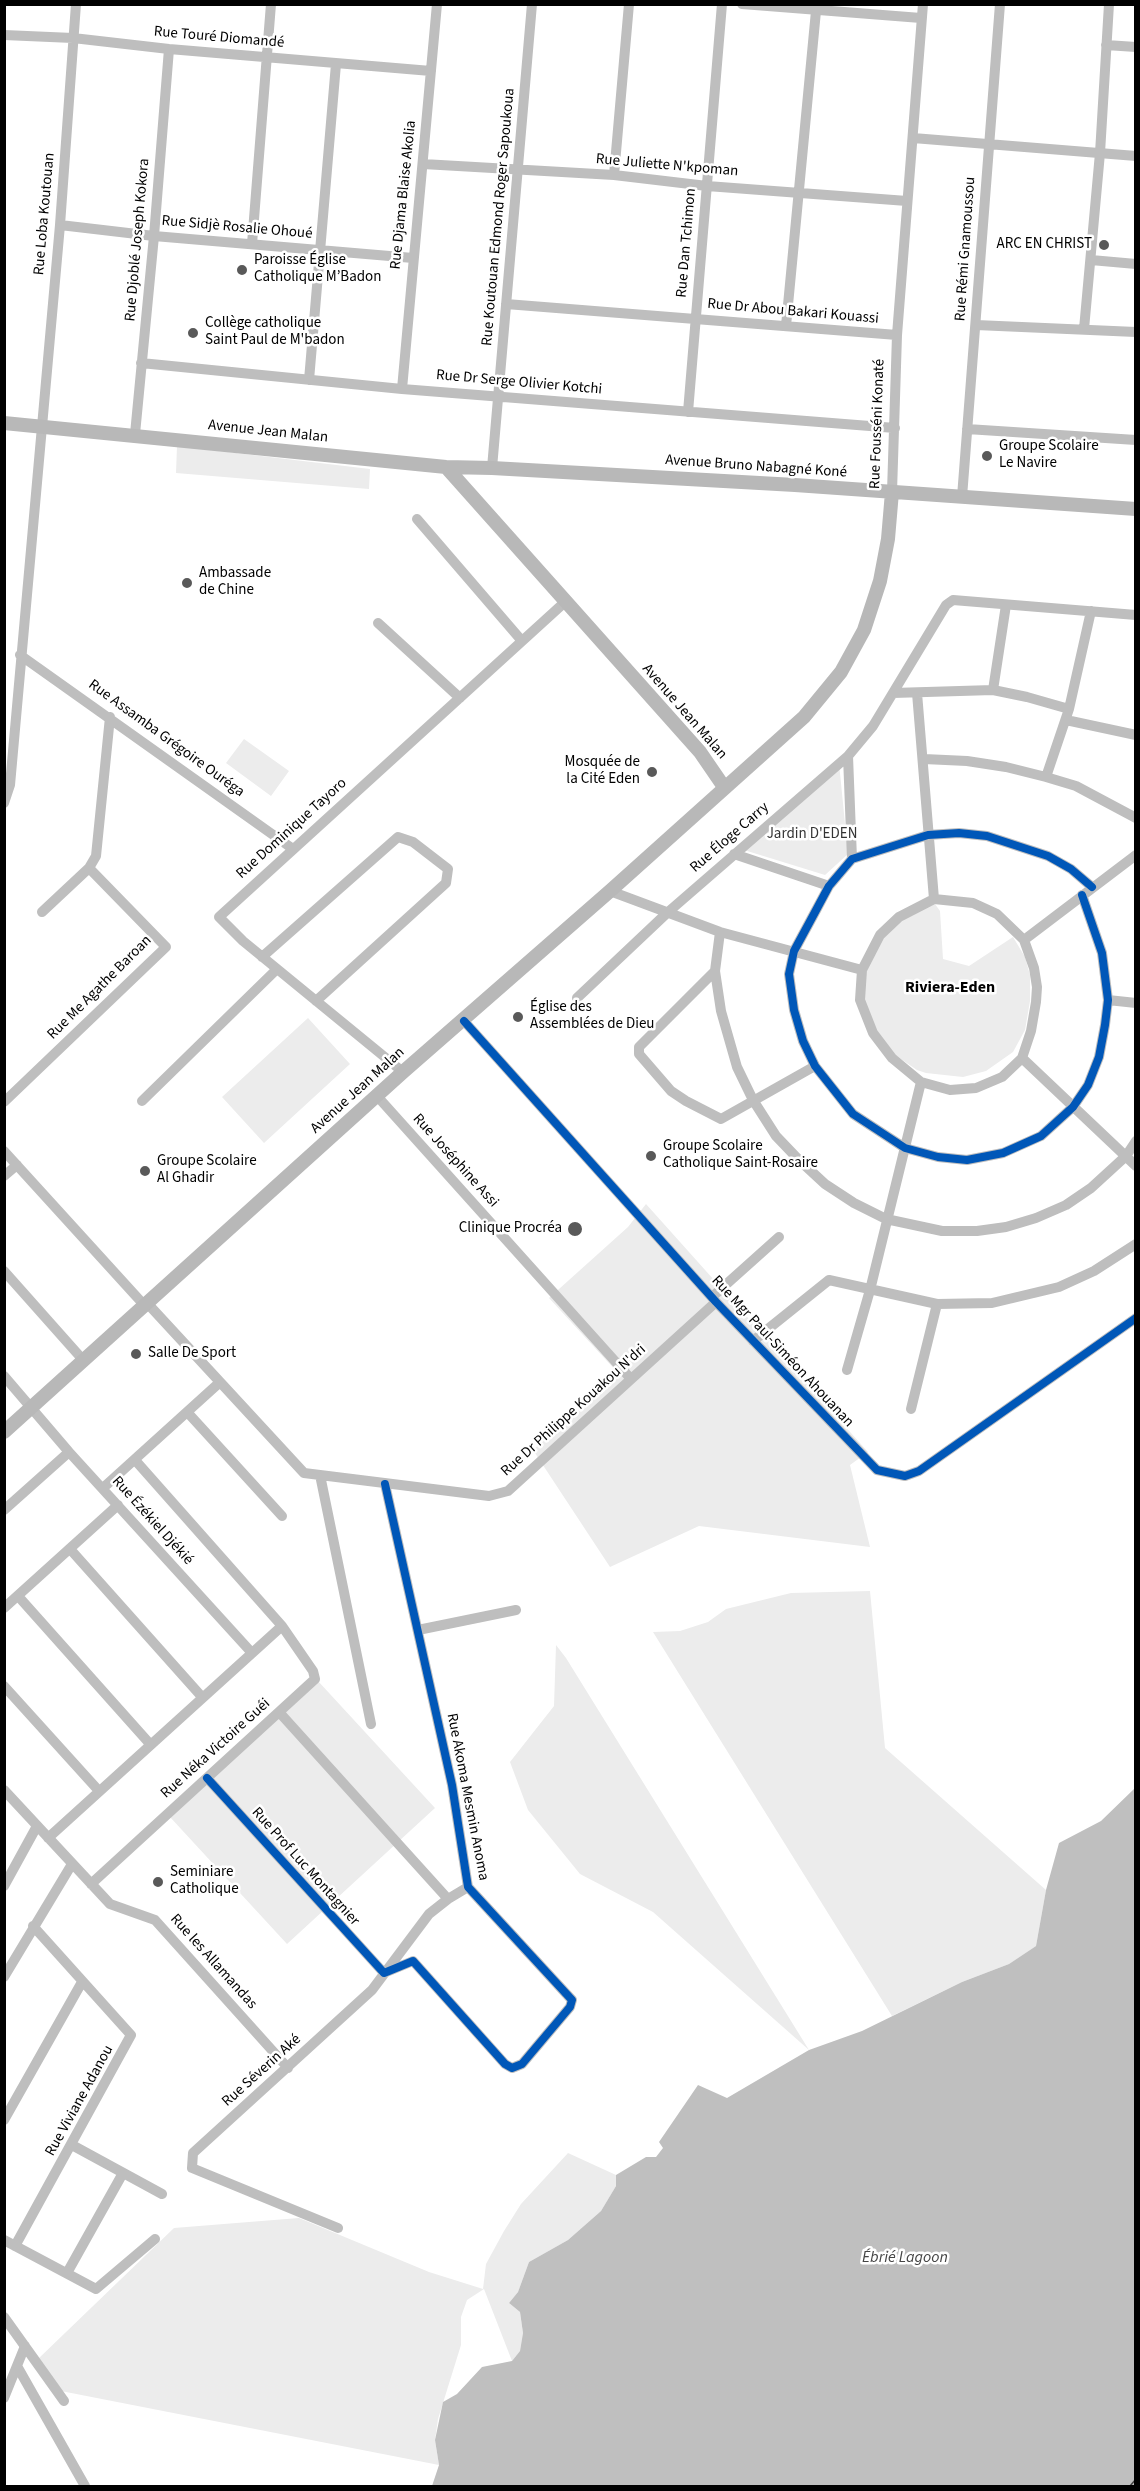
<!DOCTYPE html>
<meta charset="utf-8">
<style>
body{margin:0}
#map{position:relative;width:1140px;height:2491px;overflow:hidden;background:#fff;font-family:"Source Sans 3",sans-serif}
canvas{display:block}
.frame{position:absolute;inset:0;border:6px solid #000;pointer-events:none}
</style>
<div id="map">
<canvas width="1140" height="2491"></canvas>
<div class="frame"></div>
</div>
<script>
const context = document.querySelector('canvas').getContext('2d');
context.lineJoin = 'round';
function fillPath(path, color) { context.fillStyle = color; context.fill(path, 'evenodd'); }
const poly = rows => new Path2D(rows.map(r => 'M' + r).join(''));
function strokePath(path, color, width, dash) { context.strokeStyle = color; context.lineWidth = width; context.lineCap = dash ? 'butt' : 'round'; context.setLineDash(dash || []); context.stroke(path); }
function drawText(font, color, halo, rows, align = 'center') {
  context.font = font + ' "Source Sans 3",sans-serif'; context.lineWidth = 5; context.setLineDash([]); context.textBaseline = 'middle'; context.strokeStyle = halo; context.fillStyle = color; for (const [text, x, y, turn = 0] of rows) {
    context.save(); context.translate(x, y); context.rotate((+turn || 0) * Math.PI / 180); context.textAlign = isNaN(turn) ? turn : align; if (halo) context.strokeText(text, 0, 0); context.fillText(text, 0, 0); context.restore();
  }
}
fillPath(poly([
 [177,446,370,469,369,489,176,473],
 [244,739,289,771,271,796,226,763],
 [839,763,848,854,825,875,744,850],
 [935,904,940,911,943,959,969,966,1013,937,1025,957,1030,975,1030,1001,1025,1030,1013,1052,986,1071,963,1077,926,1073,917,1070,895,1055,876,1031,864,999,865,975,883,938,901,919],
 [308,1018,350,1064,264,1143,222,1097],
 [646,1204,868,1452,850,1465,870,1547,699,1526,610,1567,533,1450,618,1373,549,1298,628,1227],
 [870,1591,885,1748,1046,1890,1036,1946,1009,1964,962,1982,892,2016,653,1632,680,1631,708,1622,726,1609,791,1593],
 [556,1645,566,1658,809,2050,653,1912,580,1874,528,1810,510,1762,554,1706],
 [318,1681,435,1808,287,1944,170,1817],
 [568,2153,616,2175,616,2186,601,2211,568,2240,529,2262,518,2292,509,2303,520,2312,523,2333,520,2351,512,2361,484,2289,467,2300,461,2317,461,2345,438,2419,435,2440,439,2465,61,2391,38,2359,174,2228,299,2218,429,2272,483,2289,486,2264,504,2231,521,2204]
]), '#ececec');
fillPath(poly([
 [1135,1788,1135,2486,432,2486,439,2465,435,2440,443,2402,457,2394,482,2367,512,2361,520,2351,523,2333,520,2312,509,2303,518,2292,529,2262,568,2240,601,2211,616,2186,616,2175,646,2157,656,2157,663,2148,659,2142,698,2085,727,2098,809,2050,862,2031,962,1982,1009,1964,1036,1946,1046,1890,1059,1843,1101,1821]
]), '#bfbfbf');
strokePath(poly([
 [1130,2486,1136,2479]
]), '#444', 1.5, [8, 6]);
strokePath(poly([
 [742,4,921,18],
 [4,35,73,38,169,49,431,71],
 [1106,45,1136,47],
 [913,138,1136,156],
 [423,164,614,175,707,186,907,201],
 [614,175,629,4],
 [60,225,154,236,413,258],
 [252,244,271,4],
 [1091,260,1136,264],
 [506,304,897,335],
 [976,325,1136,332],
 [786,326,816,11],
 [1084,329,1100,153,1109,4],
 [141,363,402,389,895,428],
 [309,380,336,64],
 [402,389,437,4],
 [688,412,722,4],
 [967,429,1136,440],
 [135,434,154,236,169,49],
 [492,468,532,4],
 [892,492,897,335,923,4],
 [962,497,1000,4],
 [417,519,522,641],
 [378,623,460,698],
 [20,655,293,849],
 [993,690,1006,605],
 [893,693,993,690,1027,697,1069,709],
 [917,693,934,899],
 [1066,720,1136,735],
 [848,756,852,859],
 [924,759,967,761,1006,767,1046,777,1076,786,1136,818],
 [1046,777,1069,709,1091,611],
 [4,803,10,785,60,225,76,4],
 [734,854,829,886],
 [610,891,720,932,862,970],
 [1082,895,1102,953,1108,1000,1105,1025,1099,1057,1088,1085,1073,1107,1041,1136,1003,1153,967,1160,938,1157,905,1148,853,1114,815,1066,803,1041,794,1010,789,974,794,951,814,914,829,886,852,859,928,835,959,833,987,836,1048,856,1071,869,1092,887],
 [934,899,973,903,997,914,1024,940,1034,968,1037,987,1036,1002,1031,1031,1022,1058,1002,1077,976,1088,950,1090,921,1082,892,1058,873,1033,860,1000,862,970,880,935,899,917,934,899],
 [42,912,89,868,96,856,110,717],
 [720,932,715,971,721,1011,737,1067,753,1100,776,1136,798,1159,825,1184,854,1203,886,1219,942,1231,977,1231,1006,1227,1036,1218,1066,1205,1091,1188,1126,1156,1136,1141],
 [1024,940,1136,855],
 [262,957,398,837,413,842,448,869,446,883,316,1001],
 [715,971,639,1047,639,1054,671,1091,686,1101,721,1119,815,1066],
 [577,998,667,913,848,756,873,726,946,605,953,600,1136,615],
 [1108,1000,1136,1003],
 [464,1021,716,1302,877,1470,905,1476,919,1471,1136,1318],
 [1022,1058,1136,1166],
 [403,1072,243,941,219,917,565,602],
 [377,1096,631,1379],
 [142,1101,277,969],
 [4,1102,166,947,89,868],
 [4,1151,145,1306],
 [4,1176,17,1165],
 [4,1271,84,1361],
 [712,1297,779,1237],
 [148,1304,304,1473,489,1496,508,1491,716,1302],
 [753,1341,829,1280,937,1304,992,1303,1059,1287,1094,1271,1136,1244],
 [847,1370,870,1290,921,1082],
 [4,1376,69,1452,252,1653],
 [911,1409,937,1304],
 [188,1413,282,1516],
 [320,1475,371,1724],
 [103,1488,219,1383],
 [4,1510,69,1452],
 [70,1549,202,1697],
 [18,1596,150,1744],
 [4,1608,118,1505],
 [418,1630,516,1610],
 [4,1686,99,1791],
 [279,1712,448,1899],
 [207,1778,384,1973,413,1961,505,2064,512,2068,522,2064,570,2007,572,2000,468,1887,452,1785,385,1484],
 [4,1790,110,1904,155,1920,288,2068],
 [48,1838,282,1626],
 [91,1884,315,1679,313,1671,282,1626,135,1460],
 [4,1886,37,1826],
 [4,1977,72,1864],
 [4,2120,82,1982],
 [72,2145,162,2194],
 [338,2228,192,2168,193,2153,372,1990,429,1914,448,1899,468,1887],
 [4,2240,96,2289,155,2239],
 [15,2246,131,2035,33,1926],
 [67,2273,123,2173],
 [4,2317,64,2401],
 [17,2366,85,2486],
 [4,2398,25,2346]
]), '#bebebe', 10);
strokePath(poly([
 [4,423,446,467,492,468,795,485,1136,509],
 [446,467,700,752,724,787],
 [4,1432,403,1072,610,891,804,717,841,672,864,630,880,581,888,539,892,492]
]), '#b8b8b8', 14);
strokePath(poly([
 [1082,895,1102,953,1108,1000,1105,1025,1099,1057,1088,1085,1073,1107,1041,1136,1003,1153,967,1160,938,1157,905,1148,853,1114,815,1066,803,1041,794,1010,789,974,794,951,814,914,829,886,852,859,928,835,959,833,987,836,1048,856,1071,869,1092,887],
 [464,1021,716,1302,877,1470,905,1476,919,1471,1136,1318],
 [207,1778,384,1973,413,1961,505,2064,512,2068,522,2064,570,2007,572,2000,468,1887,452,1785,385,1484]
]), '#0057b8', 8);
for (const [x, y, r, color] of [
 [1104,245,6,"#595959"],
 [242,270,6,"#595959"],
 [193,333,6,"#595959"],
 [987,456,6,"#595959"],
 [187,583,6,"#595959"],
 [652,772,6,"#595959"],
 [518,1017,6,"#595959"],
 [651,1156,6,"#595959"],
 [145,1171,6,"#595959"],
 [575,1229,8,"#595959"],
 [136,1354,6,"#595959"],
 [158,1882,6,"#595959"]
]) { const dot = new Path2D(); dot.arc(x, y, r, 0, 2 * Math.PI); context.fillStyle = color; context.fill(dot); strokePath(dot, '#fff', 2); }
drawText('15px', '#000', '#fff', [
 ["Rue Touré Diomandé",219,38,5],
 ["Rue Juliette N'kpoman",667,166,5],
 ["Rue Djama Blaise Akolia",404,195,-84],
 ["Rue Loba Koutouan",45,214,-85],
 ["Rue Koutouan Edmond Roger Sapoukoua",499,217,-85],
 ["Rue Sidjè Rosalie Ohoué",237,228,5],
 ["Rue Djoblé Joseph Kokora",138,240,-85],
 ["Rue Dan Tchimon",687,243,-85],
 ["Rue Rémi Gnamoussou",966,249,-86],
 ["Rue Dr Abou Bakari Kouassi",793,312,5],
 ["Rue Dr Serge Olivier Kotchi",519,383,5],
 ["Rue Fousséni Konaté",878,424,-88],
 ["Avenue Jean Malan",268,432,6],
 ["Avenue Bruno Nabagné Koné",756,467,4],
 ["Avenue Jean Malan",684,712,49],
 ["Rue Assamba Grégoire Ouréga",166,739,36],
 ["Rue Dominique Tayoro",292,829,-42],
 ["Rue Éloge Carry",730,838,-41],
 ["Rue Me Agathe Baroan",100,988,-45],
 ["Avenue Jean Malan",358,1091,-42],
 ["Rue Joséphine Assi",455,1161,48],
 ["Rue Mgr Paul-Siméon Ahouanan",782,1352,47],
 ["Rue Dr Philippe Kouakou N'dri",574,1411,-42],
 ["Rue Ézékiel Djékié",152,1521,48],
 ["Rue Néka Victoire Guéi",216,1749,-42],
 ["Rue Akoma Mesmin Anoma",467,1797,79],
 ["Rue Prof Luc Montagnier",305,1867,48],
 ["Rue les Allamandas",213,1962,48],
 ["Rue Séverin Aké",262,2071,-42],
 ["Rue Viviane Adanou",80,2101,-61]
]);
drawText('15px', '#000', '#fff', [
 ["ARC EN CHRIST",1092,245,"right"],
 ["Paroisse Église",254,261],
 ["Catholique M’Badon",254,278],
 ["Collège catholique",205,324],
 ["Saint Paul de M'badon",205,341],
 ["Groupe Scolaire",999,447],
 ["Le Navire",999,464],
 ["Ambassade",199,574],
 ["de Chine",199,591],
 ["Mosquée de",640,763,"right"],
 ["la Cité Eden",640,780,"right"],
 ["Église des",530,1008],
 ["Assemblées de Dieu",530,1025],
 ["Groupe Scolaire",663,1147],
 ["Catholique Saint-Rosaire",663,1164],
 ["Groupe Scolaire",157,1162],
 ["Al Ghadir",157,1179],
 ["Clinique Procréa",562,1229,"right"],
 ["Salle De Sport",148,1354],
 ["Seminiare",170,1873],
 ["Catholique",170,1890]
], 'left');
drawText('15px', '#333', '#fff', [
 ["Jardin D'EDEN",812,835]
]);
drawText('bold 16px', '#000', '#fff', [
 ["Riviera-Eden",950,988]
]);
drawText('italic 16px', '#444', '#fff', [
 ["Ébrié Lagoon",905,2258]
]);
</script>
